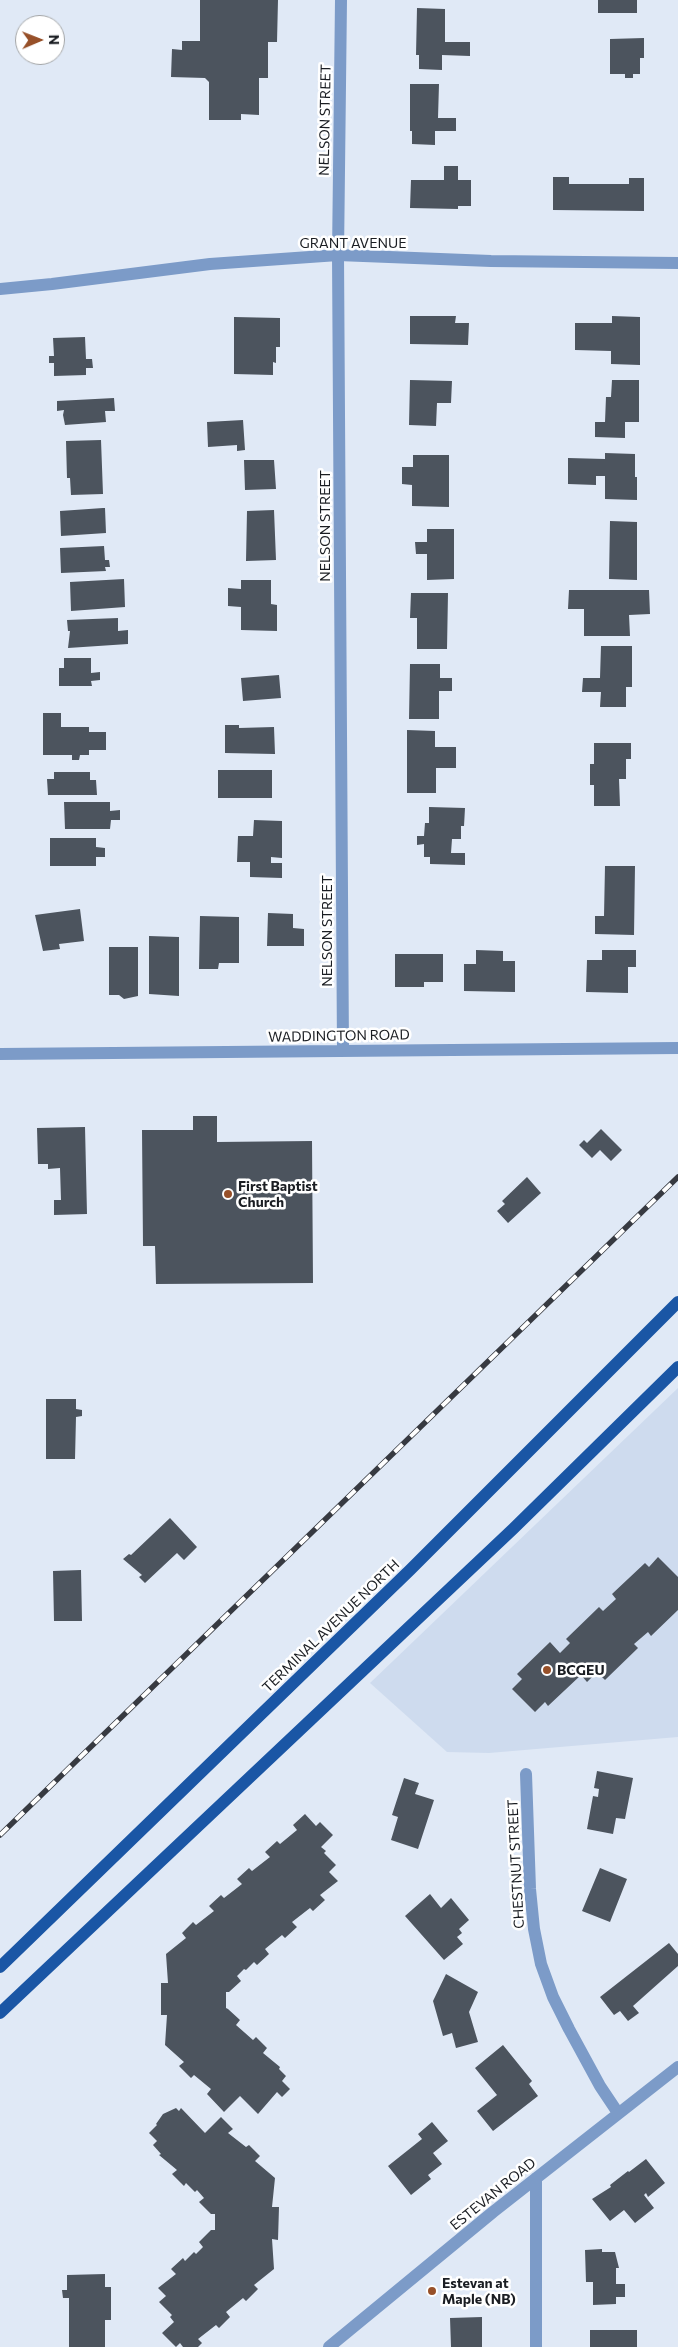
<!DOCTYPE html>
<style>
body{margin:0}
#map{position:relative;width:678px;height:2347px;overflow:hidden;background:#e0e9f6;font-family:Commissioner,sans-serif}
canvas{display:block}
.north{position:absolute;left:15px;top:15px;width:50px;height:50px;box-sizing:border-box;background:#fff;border:1px solid #a3a5a7;border-radius:50%;rotate:89deg;font-size:14px;font-weight:700;line-height:20px;text-align:center;color:#1a1d22}
.north::after{content:'';display:block;margin:auto;width:18px;height:22px;background:#975029;clip-path:polygon(50% 0,100% 100%,50% 72%,0 100%)}
</style>
<div id="map">
<canvas width="678" height="2347"></canvas>
<div class="north">N</div>
</div>
<script>
const context = document.querySelector('canvas').getContext('2d');
context.lineJoin = 'round';
function fillPath(path, color) { context.fillStyle = color; context.fill(path, 'evenodd'); }
const poly = rows => new Path2D(rows.map(r => 'M' + r).join(''));
function strokePath(path, color, width, dash) { context.strokeStyle = color; context.lineWidth = width; context.lineCap = dash ? 'butt' : 'round'; context.setLineDash(dash || []); context.stroke(path); }
function drawText(font, color, halo, rows, align = 'center') {
  context.font = font + ' Commissioner,sans-serif'; context.lineWidth = 5; context.setLineDash([]); context.textBaseline = 'middle'; context.strokeStyle = halo; context.fillStyle = color; for (const [text, x, y, turn = 0] of rows) {
    context.save(); context.translate(x, y); context.rotate((+turn || 0) * Math.PI / 180); context.textAlign = isNaN(turn) ? turn : align; if (halo) context.strokeText(text, 0, 0); context.fillText(text, 0, 0); context.restore();
  }
}
fillPath(poly([
 [678,1388,678,1737,489,1753,447,1752,370,1683]
]), '#cedbee');
fillPath(poly([
 [200,0,278,0,277,42,268,42,268,78,259,78,259,115,241,114,241,120,209,120,209,82,205,78,171,77,172,49,182,50,182,41,200,41],
 [598,0,637,0,637,13,598,13],
 [417,8,445,9,445,42,470,42,470,56,442,55,442,70,419,69,419,55,416,55],
 [644,38,644,58,640,58,640,74,633,74,633,78,625,78,625,74,610,74,610,39],
 [410,84,439,84,438,118,456,118,456,131,435,131,435,145,412,144,412,131,410,131],
 [444,166,458,166,458,180,471,180,471,206,458,206,458,209,410,208,411,180,444,180],
 [553,177,569,177,569,184,629,184,629,178,644,178,644,211,553,210],
 [410,316,456,316,455,323,469,323,468,345,410,344],
 [612,316,640,317,640,365,611,364,611,351,575,350,575,323,612,323],
 [234,317,280,318,280,347,276,347,276,363,273,362,273,375,234,374],
 [85,337,86,359,92,359,93,368,86,368,86,375,54,376,54,363,49,363,49,356,54,356,53,338],
 [410,380,452,381,451,403,437,403,436,426,409,425],
 [612,380,639,380,639,422,625,422,625,438,595,437,595,422,605,422,606,397,611,397],
 [114,398,115,411,105,411,106,422,65,425,63,415,64,410,57,411,57,401],
 [243,420,245,450,237,451,237,445,208,447,207,422],
 [101,440,103,494,71,495,70,478,67,478,66,441],
 [605,453,635,454,635,477,637,477,637,500,605,499,605,476,596,476,596,485,568,484,568,458,605,459],
 [413,455,449,455,449,507,412,506,412,485,402,484,402,467,413,467],
 [244,460,274,460,276,489,245,490],
 [103,508,105,508,106,533,61,536,60,511],
 [274,510,276,560,246,561,247,511],
 [610,521,637,522,637,580,609,579],
 [427,529,454,529,454,579,427,580,427,554,416,554,415,542,427,542],
 [104,546,105,560,109,560,110,567,105,567,106,571,61,573,60,548],
 [124,579,125,607,71,611,70,582],
 [241,580,271,580,271,604,277,605,277,631,241,630,241,607,228,606,228,588,241,589],
 [569,590,649,590,650,614,629,615,630,636,584,636,584,609,568,609],
 [411,593,448,593,447,649,417,649,417,618,410,618],
 [118,618,118,631,128,630,128,644,68,648,70,631,68,631,67,620],
 [601,646,632,646,632,687,626,687,626,707,600,707,601,692,582,692,583,678,600,678],
 [64,658,91,658,91,673,100,672,100,680,91,681,92,686,59,686,59,668,64,668],
 [410,664,440,664,440,678,452,678,452,691,439,691,439,719,409,719],
 [279,675,281,698,243,701,241,678],
 [43,713,61,713,61,727,89,727,89,732,106,732,106,750,89,750,89,755,80,755,79,760,72,760,72,755,43,755],
 [225,725,239,725,239,728,274,727,275,754,225,753],
 [407,730,435,731,435,747,456,747,456,768,436,768,436,793,407,793],
 [594,743,631,743,631,759,626,759,626,779,619,779,620,806,594,806,594,785,590,785,590,764,594,764],
 [218,770,272,770,272,798,218,798],
 [54,772,90,772,90,780,96,780,97,795,48,795,47,779,54,779],
 [64,802,110,802,110,811,120,810,120,820,111,820,110,829,65,829],
 [429,807,465,808,464,826,461,826,461,839,452,839,451,853,465,853,465,865,430,864,430,857,424,857,424,844,417,845,417,836,424,836,425,823,429,823],
 [254,820,282,821,282,858,271,857,271,863,282,863,282,878,250,877,250,862,237,862,238,836,253,836],
 [50,838,96,838,96,847,105,848,105,857,96,857,96,866,50,866],
 [605,866,635,866,634,935,595,934,595,916,604,916],
 [80,909,84,941,59,944,60,949,43,951,35,915],
 [268,913,293,914,293,928,304,929,304,946,267,946],
 [200,916,239,917,239,963,219,963,218,969,199,969],
 [149,936,179,937,179,996,149,994],
 [109,947,138,947,138,996,124,999,119,995,109,995],
 [476,950,503,951,503,961,515,961,515,992,464,991,464,964,476,964],
 [602,950,636,950,636,967,628,967,628,993,586,992,587,960,602,960],
 [395,954,443,954,443,982,424,982,424,987,395,987],
 [193,1116,217,1116,217,1142,312,1141,313,1283,156,1284,155,1246,143,1246,142,1130,193,1130],
 [85,1127,87,1214,54,1215,54,1200,61,1200,60,1168,48,1169,48,1164,38,1164,37,1128],
 [601,1129,622,1150,611,1161,600,1150,592,1158,579,1145,584,1140,587,1143],
 [527,1177,541,1193,508,1223,497,1211,505,1204,502,1201],
 [46,1399,76,1399,76,1409,82,1410,82,1416,76,1417,75,1459,46,1459],
 [170,1518,197,1547,184,1560,177,1553,145,1583,139,1577,142,1575,123,1559,129,1554,131,1555],
 [658,1557,678,1577,678,1610,651,1636,648,1632,634,1644,638,1648,605,1680,597,1672,587,1682,581,1675,548,1706,545,1702,535,1712,512,1689,522,1679,517,1674,550,1642,560,1653,570,1643,566,1639,599,1607,603,1611,616,1599,612,1594,645,1563,649,1567],
 [81,1570,82,1621,54,1621,53,1571],
 [597,1771,633,1778,625,1819,616,1818,613,1834,587,1829,593,1796,598,1797,599,1789,594,1788],
 [404,1778,419,1783,415,1794,434,1800,418,1849,391,1840,398,1817,392,1815],
 [305,1814,316,1826,320,1822,333,1835,321,1847,326,1851,324,1853,336,1865,329,1872,338,1881,320,1895,325,1900,313,1911,310,1908,292,1922,297,1927,285,1938,282,1935,265,1949,269,1954,257,1965,254,1962,246,1970,244,1969,237,1976,241,1981,229,1992,226,1992,226,2008,228,2009,240,2020,236,2025,253,2040,256,2037,267,2048,263,2053,280,2067,279,2069,286,2076,282,2081,290,2089,282,2097,277,2092,258,2114,240,2096,224,2112,207,2094,211,2089,194,2075,191,2078,179,2066,184,2062,165,2045,167,2015,161,2015,161,1983,168,1983,166,1954,186,1938,182,1933,193,1922,196,1925,214,1911,209,1906,221,1895,224,1898,242,1884,237,1879,249,1868,252,1871,270,1857,265,1852,277,1841,280,1844,297,1830,293,1825],
 [600,1868,627,1879,610,1922,582,1911],
 [430,1894,441,1908,451,1898,469,1920,459,1929,462,1933,457,1937,463,1944,444,1960,405,1916],
 [669,1943,678,1954,678,1966,633,2006,639,2013,628,2021,620,2011,614,2015,600,1997],
 [446,1974,478,1992,469,2012,478,2042,456,2048,452,2033,443,2036,433,2001],
 [503,2045,532,2081,529,2084,538,2096,493,2131,477,2111,497,2095,475,2068],
 [176,2108,179,2111,181,2108,205,2133,221,2117,233,2129,228,2133,246,2147,249,2145,260,2156,255,2161,275,2178,272,2207,279,2207,278,2240,272,2239,274,2269,254,2285,258,2289,246,2301,243,2298,226,2312,230,2317,219,2328,216,2325,198,2339,202,2343,198,2347,183,2347,180,2343,176,2347,162,2333,174,2322,170,2317,172,2315,159,2302,166,2296,158,2288,176,2274,171,2269,183,2258,185,2261,194,2252,196,2254,203,2247,199,2242,211,2230,215,2230,215,2214,211,2214,199,2202,204,2198,197,2190,195,2192,186,2183,184,2186,172,2174,177,2170,159,2155,161,2154,153,2145,157,2141,149,2133,157,2125,156,2124,163,2114],
 [432,2122,448,2141,433,2153,442,2164,428,2175,431,2179,411,2195,388,2166,422,2139,418,2134],
 [646,2159,665,2183,648,2197,646,2193,644,2195,654,2208,635,2223,624,2210,610,2221,592,2199,611,2187,610,2185,628,2171,629,2172],
 [602,2249,602,2252,615,2252,619,2268,616,2268,616,2284,625,2284,625,2297,616,2297,616,2304,593,2305,593,2282,586,2282,585,2250],
 [105,2274,105,2287,111,2287,111,2320,105,2320,105,2347,69,2347,69,2298,63,2298,62,2290,67,2290,67,2275],
 [482,2317,482,2347,451,2347,450,2318],
 [590,2330,637,2330,637,2347,590,2347]
]), '#4c545e');
strokePath(poly([
 [341,0,338,255,343,1051],
 [0,289,52,284,210,264,338,255,491,261,678,263],
 [0,1054,678,1048],
 [526,1774,530,1889,534,1929,541,1964,553,1997,569,2029,600,2086,618,2113],
 [329,2347,493,2212,678,2067],
 [536,2347,536,2178]
]), '#7c9bc8', 12);
strokePath(poly([
 [0,1967,410,1570,678,1302],
 [0,2013,513,1529,678,1367]
]), '#1a56a5', 12);
const rail = poly([
 [0,1835,678,1177]
]);
strokePath(rail, '#373a41', 5.5);
strokePath(rail, '#fff', 4, [11]);
for (const [x, y, r, color] of [
 [228,1194,5,"#975029"],
 [547,1670,5,"#975029"],
 [432,2291,5,"#975029"]
]) { const dot = new Path2D(); dot.arc(x, y, r, 0, 2 * Math.PI); context.fillStyle = color; context.fill(dot); strokePath(dot, '#fff', 2); }
drawText('14px', '#1a1d22', '#fff', [
 ["NELSON STREET",325,120,-89],
 ["GRANT AVENUE",353,243],
 ["NELSON STREET",325,526,-90],
 ["NELSON STREET",327,931,-90],
 ["WADDINGTON ROAD",339,1036,-1],
 ["TERMINAL AVENUE NORTH",331,1626,-44],
 ["CHESTNUT STREET",516,1864,-93],
 ["ESTEVAN ROAD",493,2194,-39]
]);
drawText('bold 14px', '#1a1d22', '#fff', [
 ["First Baptist",238,1186],
 ["Church",238,1202],
 ["BCGEU",557,1670],
 ["Estevan at",442,2283],
 ["Maple (NB)",442,2299]
], 'left');
</script>
